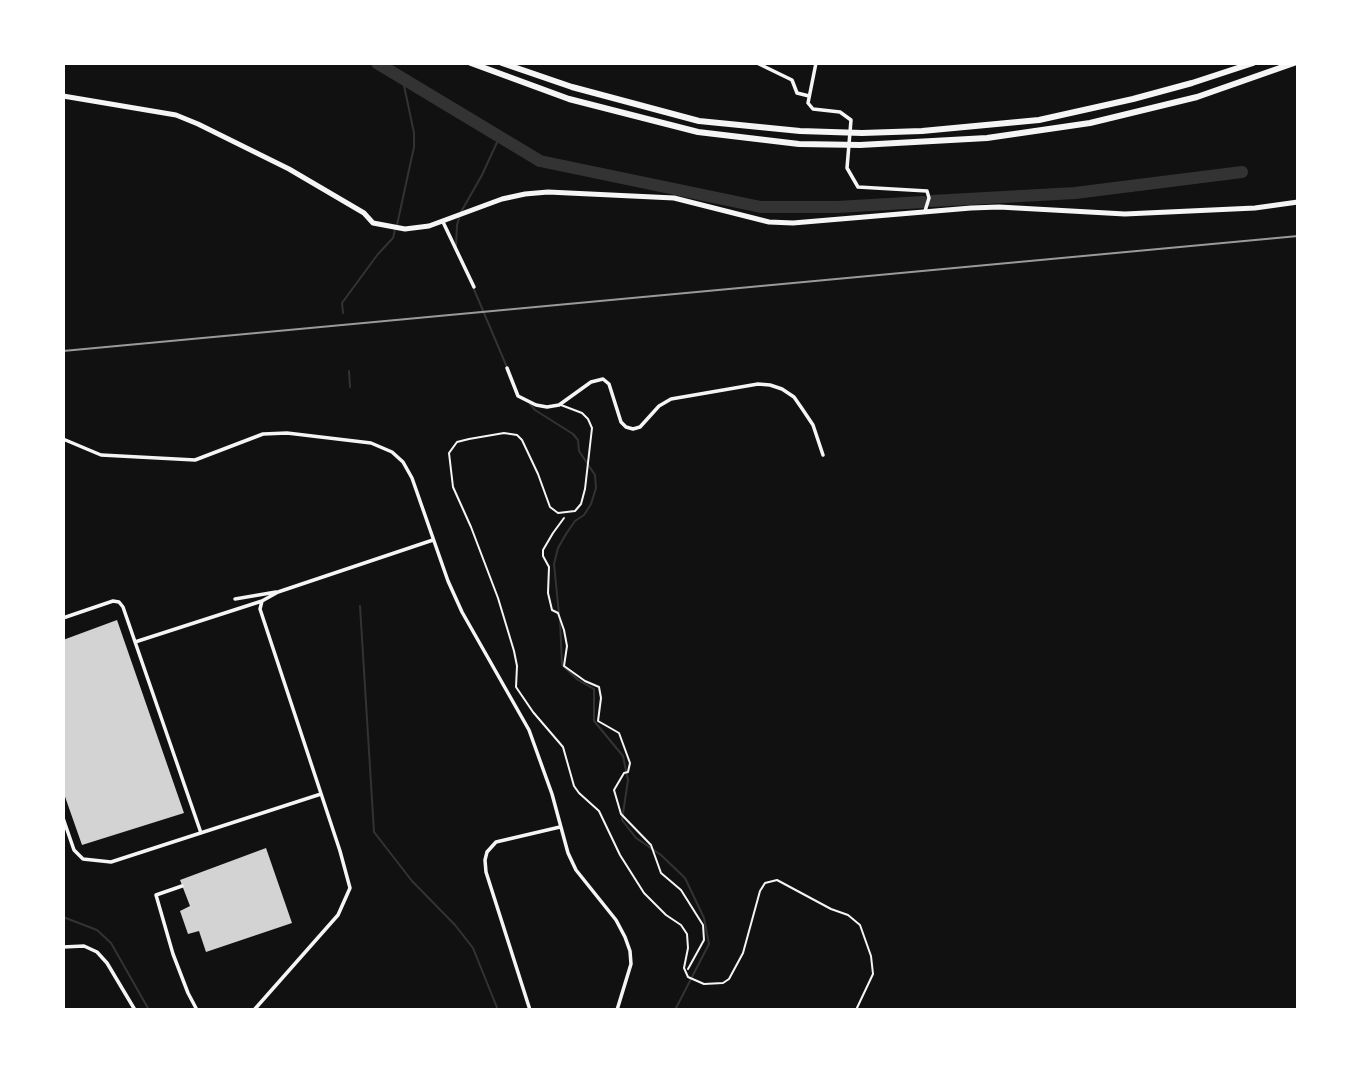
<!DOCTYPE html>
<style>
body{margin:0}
#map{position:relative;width:1361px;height:1073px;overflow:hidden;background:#111;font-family:"Noto Serif",serif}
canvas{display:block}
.frame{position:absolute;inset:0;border:65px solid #fff;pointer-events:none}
</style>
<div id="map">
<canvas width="1361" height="1073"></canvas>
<div class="frame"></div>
</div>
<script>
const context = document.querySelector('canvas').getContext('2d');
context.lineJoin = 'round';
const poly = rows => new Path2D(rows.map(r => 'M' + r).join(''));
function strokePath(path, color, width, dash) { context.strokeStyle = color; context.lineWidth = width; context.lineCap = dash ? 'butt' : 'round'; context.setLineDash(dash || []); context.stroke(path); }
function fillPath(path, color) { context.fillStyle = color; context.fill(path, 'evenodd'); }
strokePath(poly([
 [461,212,482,175,499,138],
 [397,225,414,147,414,133,402,76],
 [456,246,457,225,459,218],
 [473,287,506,365],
 [343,313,342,303,378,254,393,238,395,230],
 [349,371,350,387],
 [530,404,535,410,573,434,578,440,579,451,595,475,596,488,591,504,584,515,575,521,566,534,558,548,554,564,559,614],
 [360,606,374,832,412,881,455,925,473,948,498,1010],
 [560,620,562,665,578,680,594,689,594,721,623,756,628,780,622,820,636,838,661,855,685,878,704,918,709,944,675,1010],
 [63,917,97,930,111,943,149,1010]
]), '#333', 2);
strokePath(poly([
 [377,63,540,161,761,207,837,207,923,202],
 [932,201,1075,193,1242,172]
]), '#333', 12);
fillPath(poly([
 [117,620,184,813,82,845,63,791,63,640],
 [266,848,292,923,206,952,199,931,188,934,180,911,190,906,180,880]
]), '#d3d3d3');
strokePath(poly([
 [564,518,553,533,543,550,543,556,549,567,548,593,552,610,558,613,564,630,567,646,564,666,585,681,599,687,601,698,598,721,619,733,630,763,628,772,624,773,614,790,621,814,651,845,661,873,681,890,703,925,704,940,688,969]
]), '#f5f5f5', 2);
strokePath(poly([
 [561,405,582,413,588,419,592,428,585,489,581,504,575,511,558,513,550,507,538,474,522,440,517,435,504,433,469,439,457,442,449,453,453,487,471,527,498,598,514,651,517,666,516,687,533,712,563,747,574,786,579,793,599,811,620,855,644,893,666,915,681,925,687,934,688,948,684,968,688,977,704,984,723,983,729,979,743,953,760,891,765,883,777,880,831,909,848,915,860,925,871,956,873,974,856,1010]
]), '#f5f5f5', 2);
strokePath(poly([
 [757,63,792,80,797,93,809,96],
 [816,63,808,103,813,109,840,112,851,120,847,168,858,187,927,191,929,198,925,211],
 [443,222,474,287],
 [507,368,518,396,536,405,547,407,559,405,591,382,603,379,609,384,621,422,626,427,633,429,640,427,659,406,671,399,758,384,770,385,782,389,794,397,803,410,813,425,823,455],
 [63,439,101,455,195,460,263,434,287,433,371,443,392,452,403,462,412,478,448,581,462,612,529,730,552,794,568,853,576,870,616,920,625,937,630,951,631,964,617,1010],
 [235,599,276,592],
 [63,618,113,601,119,602,123,607,201,833],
 [135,642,262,601],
 [63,818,74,850,83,859,111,862,321,794],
 [182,886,156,895,173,954,188,993,197,1010],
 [63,947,84,946,97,952,107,963,135,1010],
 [254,1010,338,915,350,888,340,851,260,609,262,601,278,592,433,540],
 [530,1010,486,872,485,860,487,852,496,842,560,827]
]), '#f5f5f5', 3.5);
strokePath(poly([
 [63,96,176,115,198,124,289,169,364,213,373,223,405,229,429,226,502,199,525,194,548,192,674,198,769,222,793,223,971,208,999,207,1125,214,1255,208,1298,202]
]), '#f5f5f5', 5);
strokePath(poly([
 [471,63,569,99,698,132,799,144,860,145,987,138,1090,123,1197,97,1294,63],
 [502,63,572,87,699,121,800,131,862,133,922,131,1039,120,1133,99,1192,83,1253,63]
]), '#f5f5f5', 6);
strokePath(poly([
 [63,351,1298,236]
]), '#9a9a9a', 2);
</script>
